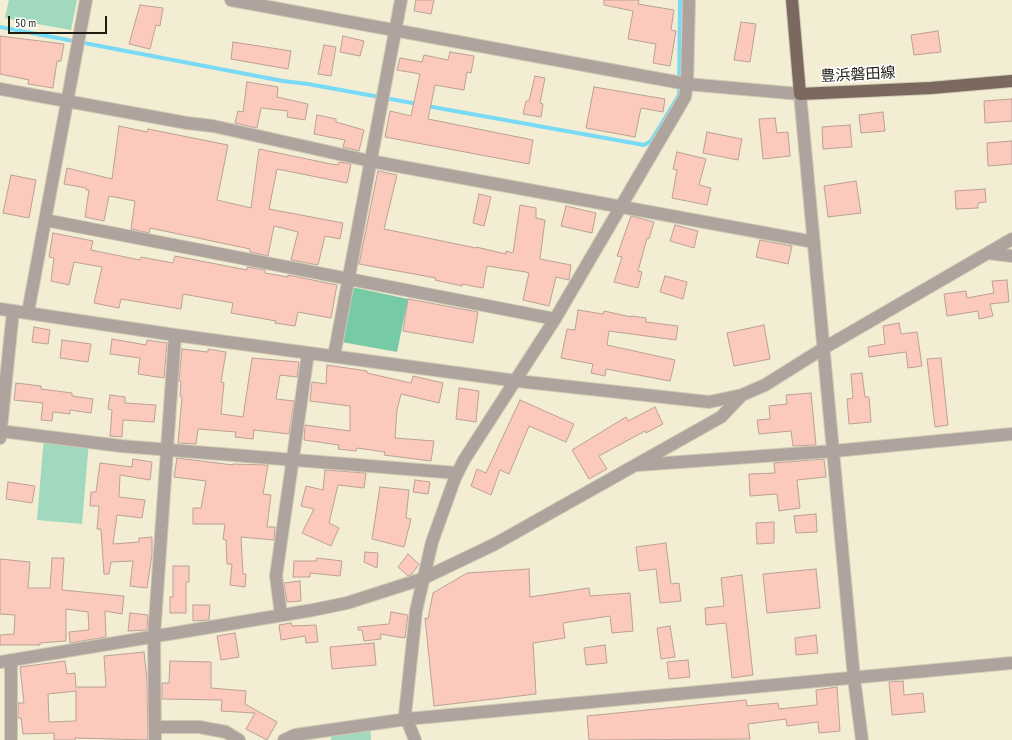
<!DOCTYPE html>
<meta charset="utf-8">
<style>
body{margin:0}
#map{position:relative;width:1012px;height:740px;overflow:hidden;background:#f2edd3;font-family:"PT Sans Narrow",sans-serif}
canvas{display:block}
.scale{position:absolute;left:8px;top:16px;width:99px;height:18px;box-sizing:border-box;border:2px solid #1d1b12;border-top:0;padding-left:5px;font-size:12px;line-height:14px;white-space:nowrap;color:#1d1b12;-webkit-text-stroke:3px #fff;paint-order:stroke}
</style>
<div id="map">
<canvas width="1012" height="740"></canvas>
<div class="scale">50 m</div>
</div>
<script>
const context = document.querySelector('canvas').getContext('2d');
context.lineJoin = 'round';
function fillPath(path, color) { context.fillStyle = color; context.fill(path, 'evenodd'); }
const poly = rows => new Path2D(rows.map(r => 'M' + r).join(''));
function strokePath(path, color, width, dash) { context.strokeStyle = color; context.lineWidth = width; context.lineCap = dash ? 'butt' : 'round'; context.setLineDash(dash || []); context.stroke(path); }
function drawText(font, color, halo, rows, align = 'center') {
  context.font = font + ' "PT Sans Narrow","Noto Sans JP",sans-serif'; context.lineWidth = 3; context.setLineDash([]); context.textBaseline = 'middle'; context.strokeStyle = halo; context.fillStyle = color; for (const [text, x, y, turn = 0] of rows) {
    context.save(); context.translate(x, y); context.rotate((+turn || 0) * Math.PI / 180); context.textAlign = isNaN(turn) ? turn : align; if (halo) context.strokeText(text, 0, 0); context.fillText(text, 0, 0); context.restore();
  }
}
fillPath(poly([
 [9,0,77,0,71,30,5,18],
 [44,437,89,441,82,524,37,520],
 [370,724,371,740,331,740,331,729]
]), '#a0d9be');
fillPath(poly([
 [347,286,408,299,397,352,336,341]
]), '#76cba6');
strokePath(poly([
 [0,27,283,81,308,84,418,104],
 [427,106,644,145,651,141,679,95,680,0]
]), '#79daf6', 4);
const building = poly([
 [416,0,434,0,431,14,414,11,416,0],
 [604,0,639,0,638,4,674,10,671,30,676,31,670,66,653,63,656,44,628,39,633,11,604,5,604,0],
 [140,5,163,8,160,26,156,25,150,49,129,44,140,5],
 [741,22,756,24,750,62,734,60,741,22],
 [938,31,941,52,914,55,911,35,938,31],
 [0,36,64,44,61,61,57,61,53,88,28,84,29,80,0,74,0,36],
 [343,36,364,41,360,56,340,52,343,36],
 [233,42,291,51,288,69,231,59,233,42],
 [324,45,336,47,331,76,318,74,324,45],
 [450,52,474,56,471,73,467,72,464,90,435,85,428,119,533,140,529,164,385,137,390,111,411,116,420,74,397,70,400,58,422,62,424,55,448,60,450,52],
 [535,76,545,78,540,103,543,104,541,117,523,114,526,101,529,101,535,76],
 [247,82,278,87,277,97,308,104,305,120,287,117,288,111,261,108,257,128,235,123,238,111,243,112,247,82],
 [594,87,665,99,663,112,641,108,635,137,586,128,594,87],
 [1012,99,1012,121,985,123,984,101,1012,99],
 [883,112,885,131,861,133,859,115,883,112],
 [317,115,336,119,336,122,364,130,359,151,343,147,345,140,314,134,317,115],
 [775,118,777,133,788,132,790,156,763,159,759,119,775,118],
 [850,125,852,147,823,149,822,127,850,125],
 [119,126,147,132,148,129,228,145,217,200,251,208,259,149,331,164,338,165,339,162,351,164,347,183,277,169,269,209,343,223,340,239,325,236,318,265,291,260,298,232,274,226,268,256,250,252,250,249,150,228,149,233,131,229,135,201,109,196,104,221,85,217,89,190,86,190,86,188,64,184,67,168,112,179,119,126],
 [707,132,742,139,738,160,703,153,707,132],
 [1012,141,1012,164,988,166,987,143,1012,141],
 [677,152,706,159,699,185,711,188,707,205,672,198,677,170,673,169,677,152],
 [378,171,397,175,384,229,476,248,476,247,506,254,506,251,513,253,520,205,536,208,536,218,545,220,540,259,571,265,569,280,556,277,549,306,523,300,529,273,526,272,487,266,483,288,462,284,462,286,435,280,436,278,359,264,378,171],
 [11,175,36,180,29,218,3,213,11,175],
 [856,181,861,213,828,217,824,186,856,181],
 [985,189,986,202,978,203,978,208,956,209,955,191,985,189],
 [479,194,491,197,484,226,473,223,479,194],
 [566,206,596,213,592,233,561,226,566,206],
 [631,216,654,222,649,239,647,238,638,271,642,272,638,288,614,282,622,257,617,256,631,216],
 [675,225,698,231,694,248,670,241,675,225],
 [53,233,93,241,91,250,140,260,141,257,173,263,175,256,247,270,247,267,265,270,265,273,288,277,288,275,337,285,331,318,298,312,295,326,275,323,276,321,231,313,233,303,183,294,181,309,121,299,119,308,94,303,102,267,74,262,69,285,51,281,54,258,49,257,53,233],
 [760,240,792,246,788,264,756,257,760,240],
 [665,276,687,282,683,299,660,292,665,276],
 [1007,280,1009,302,990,304,993,316,979,319,978,311,947,316,944,294,966,291,967,298,994,293,992,281,1007,280],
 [408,299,478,312,473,343,403,331,408,299],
 [578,310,603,314,604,311,631,317,631,316,646,318,646,322,678,326,676,340,609,331,607,345,675,360,670,381,606,369,605,376,591,373,593,364,561,358,567,329,575,330,578,310],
 [899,323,901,334,917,332,922,366,908,368,906,352,869,357,868,347,885,344,883,326,899,323],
 [764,325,770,359,734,366,727,333,764,325],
 [34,327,50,330,48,344,32,342,34,327],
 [112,339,146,345,147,340,167,343,164,378,138,374,140,358,110,354,112,339],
 [62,340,91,344,88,362,60,358,62,340],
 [182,349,208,352,208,349,226,352,221,382,224,383,221,414,243,417,252,358,299,362,297,377,280,375,276,399,294,401,289,434,254,430,253,439,235,437,236,432,198,429,196,444,178,443,182,397,180,396,181,381,179,381,182,349],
 [941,358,948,425,935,427,927,359,941,358],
 [327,365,367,371,367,373,411,383,413,376,443,383,439,403,401,394,397,410,395,438,434,441,431,461,384,455,385,452,357,448,356,451,338,449,339,445,304,440,305,425,350,431,350,406,310,401,312,382,326,384,327,365],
 [862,373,865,397,869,397,871,422,849,424,847,399,853,398,851,374,862,373],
 [16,383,41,386,41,389,72,393,72,396,93,399,91,413,70,410,70,414,53,412,52,421,41,420,43,403,14,400,16,383],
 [459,388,479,391,476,422,456,419,459,388],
 [811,393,816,445,793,446,791,431,759,434,757,420,770,419,769,406,787,404,786,395,811,393],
 [110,395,125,397,125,403,156,405,154,422,123,420,122,437,110,436,112,410,108,409,110,395],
 [520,400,574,424,566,442,529,426,509,474,500,470,491,495,471,486,477,469,486,473,520,400],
 [655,407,663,424,646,433,645,431,599,456,607,469,589,479,572,450,626,417,628,421,655,407],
 [177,458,233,465,233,464,268,465,263,494,271,495,267,527,275,527,274,540,241,537,243,574,246,574,245,587,230,585,232,564,227,564,226,540,223,539,225,524,193,524,193,508,201,508,206,481,174,477,177,458],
 [133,459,152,462,150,480,120,475,119,497,145,500,142,518,117,515,113,544,139,542,139,538,152,537,152,555,147,588,130,586,133,561,111,562,109,574,104,574,101,529,97,529,99,506,90,506,91,492,96,492,100,463,132,467,133,459],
 [824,459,826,477,797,480,800,508,779,511,777,494,750,496,749,474,775,473,774,463,824,459],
 [325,470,366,473,364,488,338,485,329,523,339,528,331,546,302,533,314,509,301,506,306,486,323,490,325,470],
 [415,480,430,482,428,494,413,492,415,480],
 [8,482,35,486,32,503,6,499,8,482],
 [380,487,409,490,406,518,411,519,404,547,372,539,380,487],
 [816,514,817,532,796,533,794,516,816,514],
 [774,522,774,543,757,544,756,523,774,522],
 [666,543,671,584,679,583,681,601,660,603,656,569,639,571,636,547,666,543],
 [365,552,378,553,377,568,364,562,365,552],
 [408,554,419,564,412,574,408,576,398,567,408,554],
 [52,558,64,558,62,590,124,596,122,614,105,611,106,637,70,643,69,632,89,630,88,612,66,609,66,641,40,643,40,645,0,645,0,635,14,634,15,615,0,614,0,559,30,562,28,588,50,588,52,558],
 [317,558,342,561,340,576,310,573,310,577,293,577,294,561,316,561,317,558],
 [173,566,189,566,189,582,186,582,186,613,170,613,170,597,173,597,173,566],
 [529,569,530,597,589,588,590,596,630,593,633,631,612,633,610,616,563,623,565,638,533,643,536,694,434,706,425,618,428,619,433,593,467,573,529,569],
 [816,569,820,608,767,613,763,574,816,569],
 [742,575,753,675,732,678,726,623,706,625,705,608,724,606,721,578,742,575],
 [300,581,301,601,287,602,284,583,300,581],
 [193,605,210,605,209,620,193,621,193,605],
 [391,612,408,615,405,638,380,634,381,639,364,641,362,630,358,630,358,627,389,624,391,612],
 [130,613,148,615,147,630,128,631,130,613],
 [291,623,292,626,316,625,318,642,306,643,305,636,281,640,279,625,291,623],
 [670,626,675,657,661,659,657,628,670,626],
 [235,633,239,657,221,660,217,636,235,633],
 [816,635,818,653,796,655,795,638,816,635],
 [374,643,376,665,332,669,330,647,374,643],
 [605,645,607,663,586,665,584,648,605,645],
 [144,652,147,679,148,740,75,738,75,740,54,740,54,733,23,734,21,718,18,718,18,703,24,703,20,667,65,661,67,674,75,673,76,687,106,687,104,656,144,652],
 [76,691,76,721,49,722,48,694,76,691],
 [688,660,690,677,669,679,667,662,688,660],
 [170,661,211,662,211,688,246,691,245,704,277,722,267,740,246,729,255,713,221,711,222,700,162,699,162,683,169,683,170,661],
 [903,681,904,695,923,693,925,712,892,715,889,682,903,681],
 [837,687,840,731,819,733,818,722,787,726,786,719,748,724,750,739,589,740,587,716,746,700,747,706,778,703,779,709,817,705,816,690,837,687]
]);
fillPath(building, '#fbcabc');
strokePath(building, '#bba098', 1);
const minor = poly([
 [231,0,687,84,800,94,854,678,862,740],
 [0,89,187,123,213,126,370,161,814,242],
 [45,220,555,319],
 [988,253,1012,256],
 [0,309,175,335,517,381,709,402,742,395,765,385,824,348,1012,239],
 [28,312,86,0],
 [334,356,401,0],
 [0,431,121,446,457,473],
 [0,438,13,311],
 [638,465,834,451,1012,434],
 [281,615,276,576,308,353],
 [0,662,313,610,347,603,422,579,495,544,721,417,742,395],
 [156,727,199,727,226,732,239,740],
 [11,740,11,660],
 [155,740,154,636,175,335],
 [284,740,295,735,407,719,1012,663],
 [415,740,405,715,416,611,432,542,455,478,464,460,555,319,685,97,687,84,689,0]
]);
const major = poly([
 [792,0,800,94,931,88,1012,81]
]);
strokePath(minor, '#d0cbb4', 14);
strokePath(major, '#d0cbb4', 14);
strokePath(minor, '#afa39e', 12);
strokePath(major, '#7b685e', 12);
drawText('15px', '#1d1b12', '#fff', [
 ["豊浜磐田線",858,75,-3]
]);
</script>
